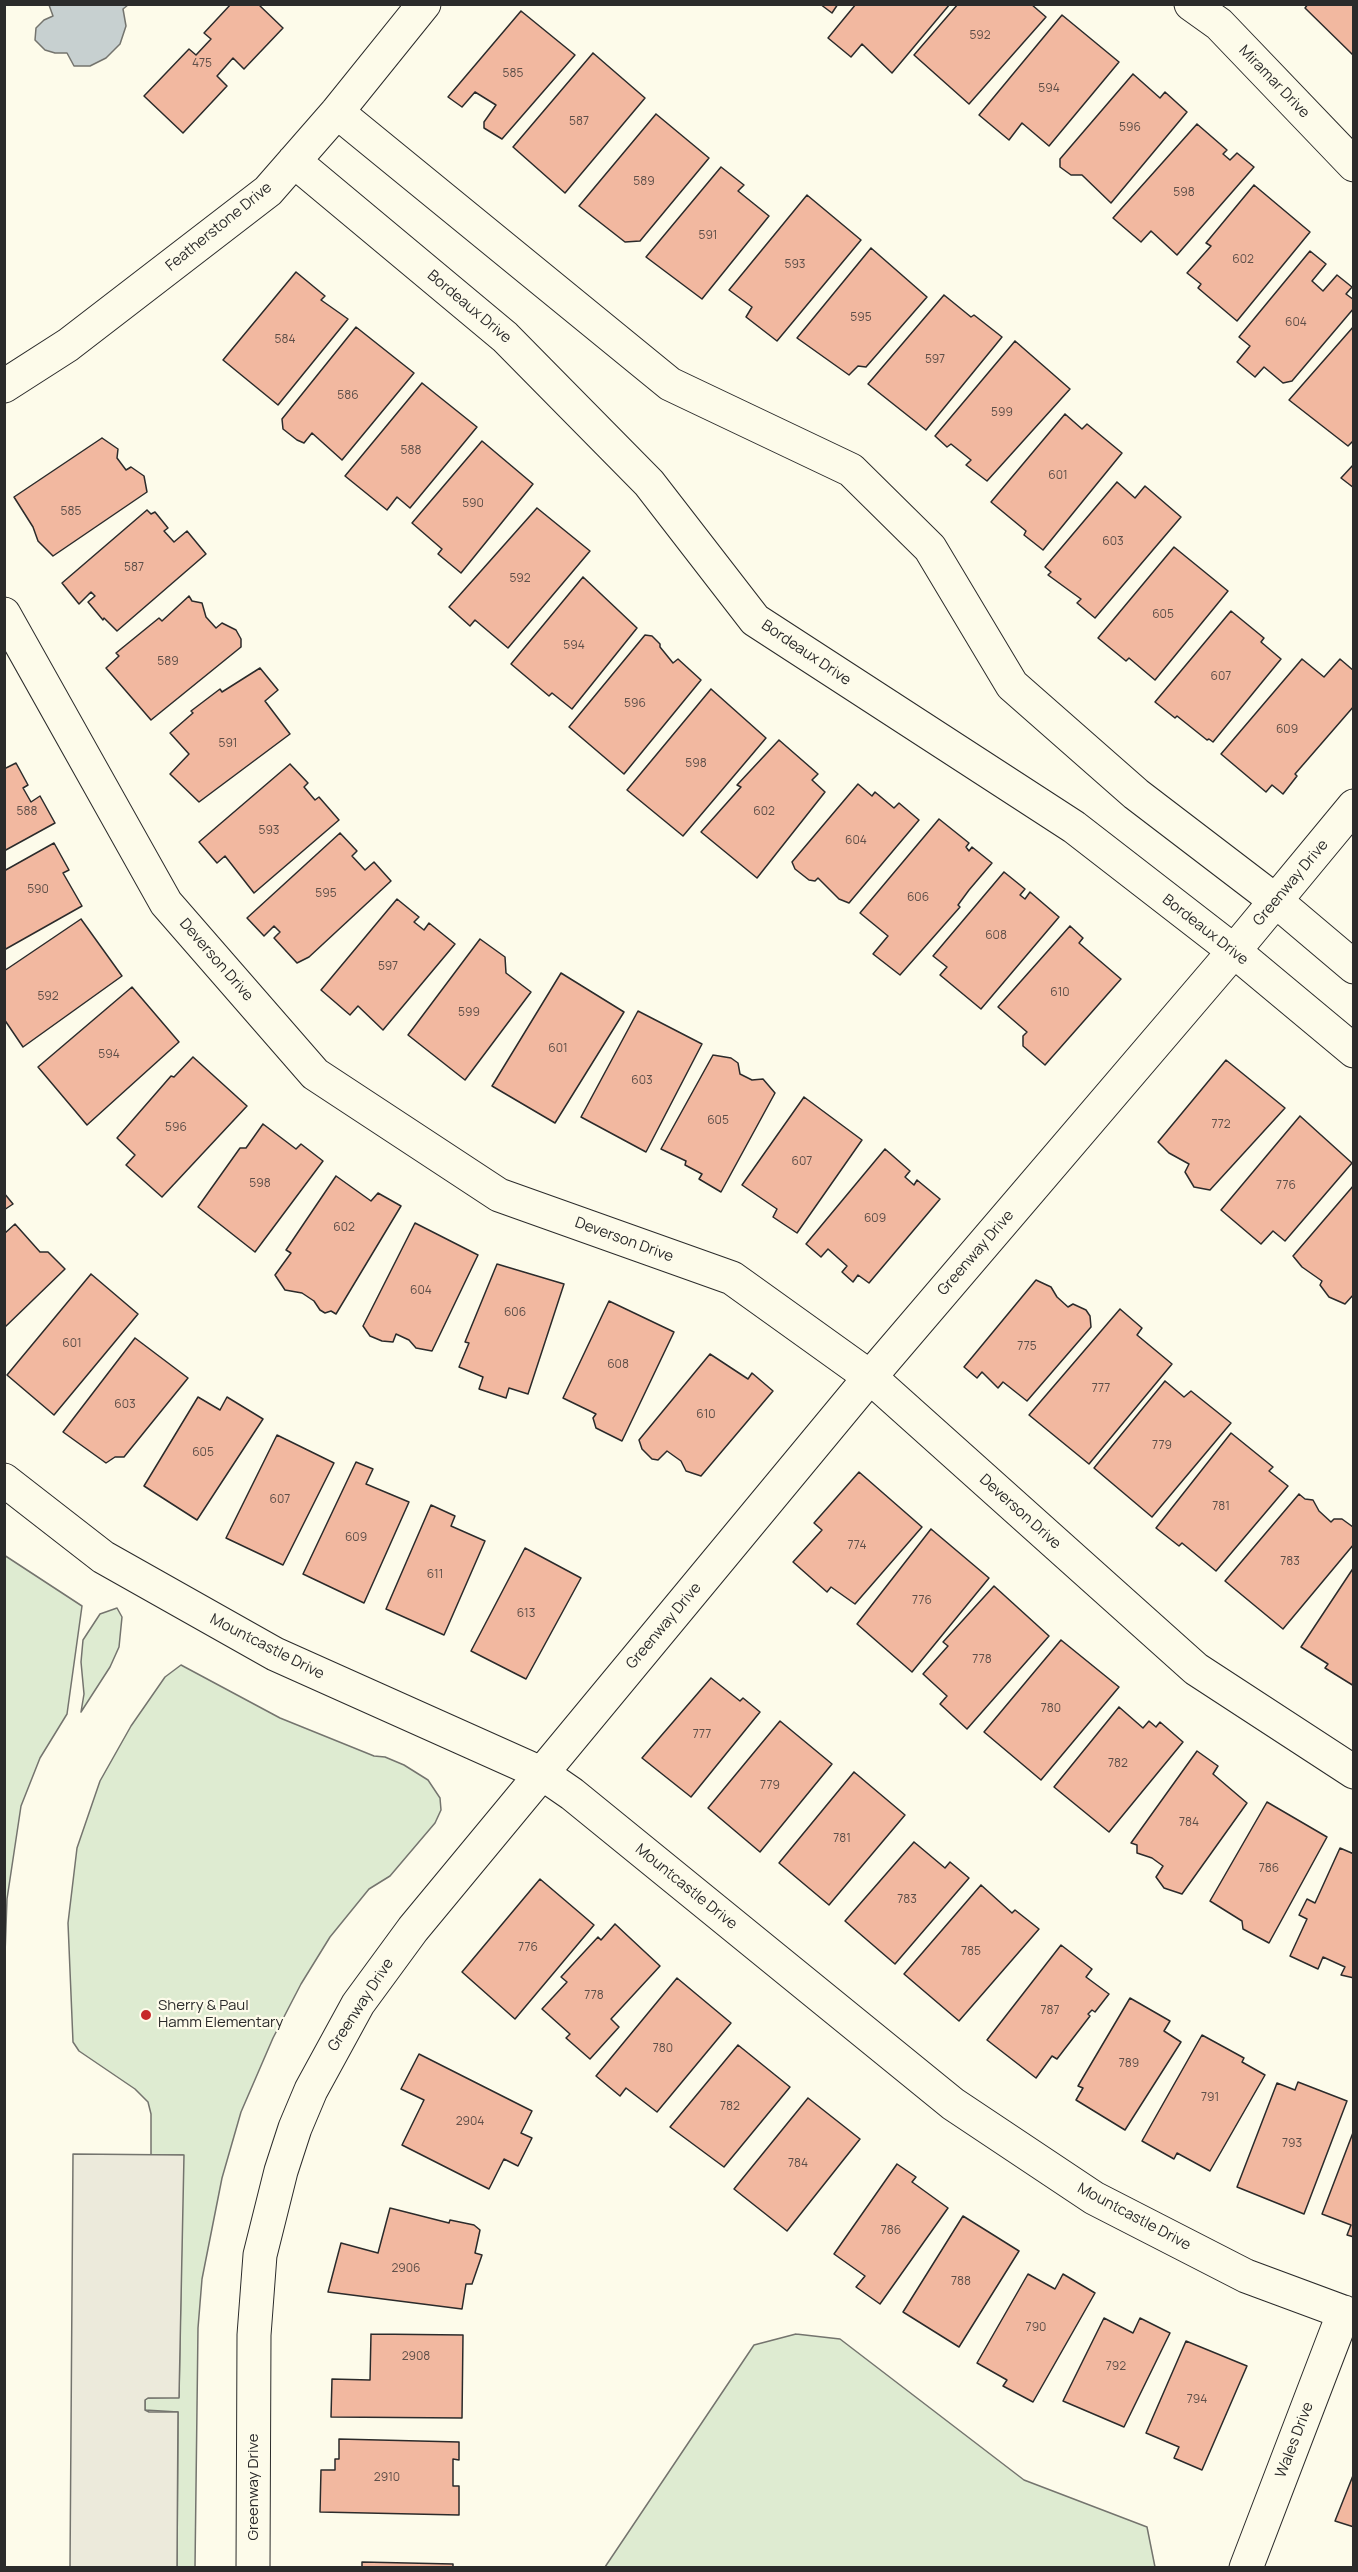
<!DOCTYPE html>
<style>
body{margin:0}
#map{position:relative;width:1358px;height:2572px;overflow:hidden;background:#fdfbea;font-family:Manrope,sans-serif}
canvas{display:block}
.frame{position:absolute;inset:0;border:6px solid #2b2b2b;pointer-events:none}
</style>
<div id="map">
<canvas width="1358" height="2572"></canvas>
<div class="frame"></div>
</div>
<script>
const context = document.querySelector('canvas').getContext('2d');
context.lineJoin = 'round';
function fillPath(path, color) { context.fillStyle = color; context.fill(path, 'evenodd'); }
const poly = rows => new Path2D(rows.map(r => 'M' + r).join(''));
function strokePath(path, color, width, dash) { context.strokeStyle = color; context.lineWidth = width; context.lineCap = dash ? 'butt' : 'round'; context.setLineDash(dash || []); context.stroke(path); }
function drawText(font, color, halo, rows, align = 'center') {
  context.font = font + ' Manrope,sans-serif'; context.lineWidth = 4.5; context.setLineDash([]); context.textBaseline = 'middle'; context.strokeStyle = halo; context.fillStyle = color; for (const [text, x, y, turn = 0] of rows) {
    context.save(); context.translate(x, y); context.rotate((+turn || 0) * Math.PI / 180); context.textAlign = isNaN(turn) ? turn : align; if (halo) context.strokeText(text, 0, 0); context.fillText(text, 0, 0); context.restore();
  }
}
const green = poly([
 [4,1555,82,1606,67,1714,40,1758,21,1806,7,1899,5,1954,4,1555],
 [117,1608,122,1617,119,1647,110,1667,81,1712,84,1694,81,1662,83,1640,100,1614,117,1608],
 [181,1665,280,1718,374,1756,385,1757,404,1765,428,1780,440,1798,441,1810,435,1823,390,1876,369,1889,330,1937,301,1984,273,2038,241,2112,222,2178,202,2279,198,2328,195,2567,177,2567,178,2412,145,2410,145,2400,148,2398,179,2397,183,2155,151,2155,151,2114,148,2102,135,2089,79,2051,73,2042,68,1923,77,1848,100,1781,131,1726,165,1677,181,1665],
 [796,2334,840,2339,1024,2480,1147,2527,1155,2567,605,2567,754,2345,796,2334]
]);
fillPath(green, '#deebd1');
strokePath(green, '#74746e', 1.5);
const parking = poly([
 [73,2154,184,2155,179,2398,148,2398,145,2400,145,2410,149,2412,178,2412,177,2567,70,2567,73,2154]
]);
fillPath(parking, '#eceadb');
strokePath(parking, '#74746e', 1.5);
const water = poly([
 [49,5,128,5,123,9,126,26,120,44,106,58,90,66,74,66,67,53,55,53,45,50,35,40,36,28,44,20,53,16,49,5]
]);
fillPath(water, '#c7d0d0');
strokePath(water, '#74746e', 1.5);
const building = poly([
 [231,4,258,4,283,28,244,69,233,58,217,76,227,86,183,133,144,96,189,49,196,55,211,39,204,33,231,4],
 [820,4,838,4,832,13,820,4],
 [856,4,950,4,892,73,862,44,851,57,828,38,856,4],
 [958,4,1031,4,1046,17,969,104,914,55,958,4],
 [1308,4,1354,4,1354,56,1305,8,1308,4],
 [521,11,575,55,502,139,484,128,484,122,496,105,475,92,462,107,448,97,521,11],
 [1062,15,1119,62,1049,146,1022,123,1009,140,979,115,1062,15],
 [593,53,645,98,565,193,513,147,593,53],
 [1133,74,1160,98,1165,92,1187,112,1111,203,1082,175,1071,175,1060,167,1060,159,1133,74],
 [656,114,709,158,640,241,625,242,579,206,656,114],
 [1197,124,1227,150,1223,154,1230,160,1237,153,1254,167,1177,255,1151,231,1141,242,1113,218,1197,124],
 [721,167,744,185,738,191,769,216,702,299,646,257,721,167],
 [1254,185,1310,232,1237,321,1198,288,1201,284,1187,273,1211,246,1206,243,1254,185],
 [807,195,861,240,777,341,746,317,752,307,729,290,807,195],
 [871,248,927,297,866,367,858,366,849,375,797,338,871,248],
 [1310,251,1326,264,1312,281,1323,291,1337,275,1352,287,1346,294,1354,300,1354,308,1292,381,1283,383,1264,367,1255,377,1237,362,1250,346,1239,337,1310,251],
 [296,272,325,296,321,300,348,319,278,405,223,360,296,272],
 [944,295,971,317,974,315,1002,337,926,430,868,384,944,295],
 [1354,326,1354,440,1348,446,1289,400,1354,326],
 [356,327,414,373,342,460,312,433,304,443,297,440,283,429,282,419,356,327],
 [1015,341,1070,389,987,481,966,465,971,460,951,444,947,447,935,436,1015,341],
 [422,383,477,427,410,508,397,497,387,510,345,476,422,383],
 [1065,414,1082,429,1087,424,1122,453,1043,550,1024,535,1026,531,991,502,1065,414],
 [102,438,118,449,117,458,126,470,131,467,144,476,147,492,53,556,38,541,33,527,14,497,102,438],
 [482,441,533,484,461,573,438,554,442,549,412,523,482,441],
 [1354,464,1354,488,1341,478,1354,464],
 [1117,482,1135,498,1145,486,1181,517,1095,618,1077,603,1081,599,1048,575,1051,572,1045,567,1117,482],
 [537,508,590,551,508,648,475,620,470,626,449,607,537,508],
 [147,510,151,514,155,512,168,528,164,531,174,542,187,531,206,554,117,631,104,618,103,620,88,602,95,596,91,592,79,604,62,583,147,510],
 [1174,547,1228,591,1155,680,1129,658,1126,661,1098,638,1174,547],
 [583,577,637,628,572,709,552,693,549,696,511,664,583,577],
 [189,596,192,601,202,603,206,617,216,628,222,623,236,630,241,639,241,647,151,720,106,668,119,656,116,653,159,618,162,621,189,596],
 [1231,611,1264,638,1261,642,1281,659,1213,742,1209,739,1207,740,1177,716,1175,718,1155,702,1231,611],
 [645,635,652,636,660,644,660,647,673,663,678,659,701,680,624,774,569,727,645,635],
 [1302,659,1324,677,1340,659,1354,671,1354,706,1295,774,1297,776,1283,794,1272,785,1266,792,1221,754,1302,659],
 [260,668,278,690,265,701,290,734,199,802,170,774,189,754,170,733,193,713,191,711,220,689,222,692,260,668],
 [711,689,766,738,683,836,627,790,711,689],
 [779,740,818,774,812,780,825,792,757,878,701,832,741,787,737,785,779,740],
 [16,763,28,785,23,788,31,802,40,796,55,823,4,851,4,769,16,763],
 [290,764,308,783,304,787,315,800,319,797,339,820,254,893,225,856,217,863,199,842,290,764],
 [858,784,872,796,875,792,894,808,899,803,919,820,849,903,839,899,818,878,815,881,809,880,795,869,792,862,858,784],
 [939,819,969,843,966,847,969,851,972,847,992,863,969,890,958,905,960,907,900,975,873,954,888,936,860,913,939,819],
 [340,833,357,851,352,856,365,870,374,862,391,881,309,957,297,963,274,938,280,932,274,926,264,936,247,918,340,833],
 [54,843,69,870,63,873,82,906,4,950,4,871,54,843],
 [1004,872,1025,889,1020,895,1025,899,1030,892,1059,917,981,1009,940,975,947,967,933,956,1004,872],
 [397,899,419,917,414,922,424,930,429,923,455,944,383,1030,358,1006,350,1015,321,990,397,899],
 [81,919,122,976,23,1047,4,1019,4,971,81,919],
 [1070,926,1083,938,1079,943,1121,979,1045,1065,1023,1046,1023,1036,1027,1032,998,1007,1070,926],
 [480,939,505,957,506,973,531,992,465,1080,408,1035,480,939],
 [561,973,624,1012,555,1123,492,1086,561,973],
 [132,987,179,1042,87,1125,38,1067,132,987],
 [638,1011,702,1044,646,1152,581,1117,638,1011],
 [713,1055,731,1058,738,1063,740,1074,752,1080,763,1079,775,1093,721,1192,699,1179,702,1174,685,1165,686,1161,661,1149,713,1055],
 [193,1057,247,1106,162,1197,126,1165,135,1155,117,1138,171,1076,174,1077,193,1057],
 [1226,1060,1285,1108,1210,1190,1194,1187,1185,1172,1189,1164,1169,1153,1158,1142,1226,1060],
 [804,1097,862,1140,797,1233,773,1217,777,1209,742,1185,804,1097],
 [1300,1116,1352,1163,1285,1241,1273,1231,1261,1244,1221,1210,1300,1116],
 [263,1124,296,1149,301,1144,323,1161,255,1252,198,1207,240,1148,246,1148,263,1124],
 [885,1149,910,1171,905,1177,914,1185,917,1180,940,1199,869,1283,858,1275,853,1282,842,1272,847,1266,828,1249,821,1257,806,1244,885,1149],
 [336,1176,371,1201,378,1193,401,1206,336,1314,331,1311,325,1313,320,1310,314,1301,302,1293,285,1290,275,1275,291,1253,286,1250,336,1176],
 [1354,1185,1354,1294,1345,1304,1329,1297,1320,1285,1322,1281,1302,1267,1293,1256,1354,1185],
 [4,1193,13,1204,4,1210,4,1193],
 [415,1223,478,1255,432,1351,416,1348,409,1340,396,1334,393,1342,382,1341,370,1336,363,1326,415,1223],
 [15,1224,40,1252,48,1252,65,1269,4,1328,4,1234,15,1224],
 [497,1264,564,1284,528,1394,509,1388,506,1398,479,1389,483,1377,459,1367,469,1343,465,1342,497,1264],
 [91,1274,138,1314,54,1415,7,1375,91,1274],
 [1036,1280,1051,1287,1057,1297,1068,1307,1073,1304,1086,1310,1090,1316,1091,1327,1027,1401,1003,1382,998,1388,982,1372,977,1378,964,1367,1036,1280],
 [609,1301,674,1332,622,1441,596,1428,593,1418,596,1414,563,1398,609,1301],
 [1120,1309,1142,1328,1137,1335,1172,1364,1089,1464,1029,1415,1120,1309],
 [135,1338,188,1378,124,1457,115,1457,106,1463,63,1432,135,1338],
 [710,1354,748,1379,752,1373,773,1391,701,1476,686,1471,681,1461,667,1451,658,1460,652,1459,642,1449,639,1440,710,1354],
 [1165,1381,1184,1397,1191,1391,1231,1423,1152,1517,1094,1468,1165,1381],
 [198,1397,220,1410,227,1397,263,1419,197,1520,144,1486,198,1397],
 [1231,1433,1273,1467,1269,1471,1288,1486,1216,1571,1182,1543,1179,1546,1156,1528,1231,1433],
 [277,1435,334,1463,283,1565,226,1538,277,1435],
 [356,1462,373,1469,366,1484,409,1502,364,1603,303,1574,356,1462],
 [859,1472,922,1527,855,1604,831,1587,827,1592,793,1562,822,1530,814,1523,859,1472],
 [1299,1494,1305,1499,1313,1500,1319,1511,1331,1522,1334,1519,1342,1519,1353,1527,1354,1544,1283,1629,1225,1581,1299,1494],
 [431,1505,455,1516,451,1526,485,1541,444,1635,386,1609,431,1505],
 [931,1529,989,1578,912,1672,857,1624,931,1529],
 [525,1548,581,1578,526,1679,471,1651,525,1548],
 [1354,1567,1354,1686,1325,1668,1328,1664,1301,1647,1354,1567],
 [994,1586,1049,1636,967,1729,940,1704,947,1696,923,1674,948,1646,943,1642,994,1586],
 [1061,1640,1119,1687,1041,1780,984,1732,1061,1640],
 [711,1678,740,1701,743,1698,760,1712,691,1797,642,1758,711,1678],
 [1119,1707,1143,1728,1149,1721,1156,1727,1160,1722,1183,1742,1109,1832,1054,1787,1119,1707],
 [780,1721,832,1764,760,1852,708,1808,780,1721],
 [1197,1751,1218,1766,1213,1774,1247,1803,1182,1894,1164,1888,1156,1877,1163,1866,1152,1858,1137,1853,1137,1845,1131,1843,1197,1751],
 [854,1772,905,1815,829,1905,779,1863,854,1772],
 [1267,1802,1327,1837,1269,1943,1243,1929,1242,1921,1210,1901,1267,1802],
 [914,1842,945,1868,950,1862,969,1878,895,1964,845,1921,914,1842],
 [1340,1848,1354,1854,1354,1978,1341,1975,1345,1967,1323,1957,1318,1969,1290,1956,1307,1919,1299,1915,1307,1899,1315,1903,1340,1848],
 [540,1879,594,1925,515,2019,462,1972,540,1879],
 [981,1885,1012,1913,1015,1910,1039,1929,959,2021,904,1974,981,1885],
 [615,1924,660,1966,611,2019,619,2027,590,2059,566,2038,570,2034,542,2009,567,1982,561,1977,598,1937,601,1940,615,1924],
 [1061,1945,1092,1969,1086,1977,1109,1994,1095,2012,1092,2010,1088,2014,1090,2016,1057,2059,1052,2056,1036,2078,987,2040,1061,1945],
 [677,1978,731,2023,657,2112,626,2088,620,2096,596,2076,677,1978],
 [1130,1998,1170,2021,1164,2031,1181,2042,1125,2130,1076,2100,1083,2088,1078,2086,1130,1998],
 [1202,2035,1244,2058,1242,2062,1265,2075,1210,2171,1177,2153,1174,2159,1142,2141,1202,2035],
 [738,2045,790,2087,724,2167,670,2127,738,2045],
 [419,2054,532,2111,521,2133,532,2138,518,2166,504,2159,489,2189,402,2145,424,2100,401,2089,419,2054],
 [1298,2082,1347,2101,1304,2214,1237,2187,1277,2083,1295,2090,1298,2082],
 [808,2098,860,2139,787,2231,734,2189,808,2098],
 [1354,2130,1354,2237,1347,2235,1351,2225,1322,2214,1354,2130],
 [897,2164,916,2177,912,2182,948,2208,880,2304,856,2287,865,2276,834,2254,897,2164],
 [390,2208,449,2223,450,2220,474,2225,480,2230,475,2253,482,2255,472,2284,466,2284,462,2309,328,2292,341,2243,378,2253,390,2208],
 [963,2216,1019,2251,959,2347,903,2312,963,2216],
 [1028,2274,1055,2289,1063,2274,1095,2293,1033,2402,1003,2386,1007,2380,977,2363,1028,2274],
 [1104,2318,1133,2333,1140,2318,1170,2333,1124,2427,1063,2401,1104,2318],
 [371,2334,463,2335,462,2418,331,2417,332,2379,370,2380,371,2334],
 [1186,2341,1247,2366,1202,2470,1174,2458,1179,2447,1146,2433,1186,2341],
 [339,2439,459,2442,459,2460,453,2459,453,2486,459,2486,459,2515,320,2512,321,2470,335,2470,335,2459,339,2459,339,2439],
 [1354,2473,1354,2527,1335,2521,1354,2473],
 [362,2562,453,2564,453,2568,362,2568,362,2562]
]);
fillPath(building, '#f2b8a0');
strokePath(building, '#2b2b2b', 1.5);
const minor = poly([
 [1191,4,1219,24,1354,165],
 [337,112,670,384,851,470,930,548,1012,685,1136,794,1276,901,1354,967],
 [294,161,505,337,649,483,755,620,1074,827,1234,951,1354,1051],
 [4,386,68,345,268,191,337,112,424,4],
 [4,614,166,903,315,1074,499,1195,732,1278,870,1377,1196,1669,1354,1772],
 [4,1480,103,1557,275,1654,543,1774,572,1794,953,2104,1094,2198,1246,2276,1354,2316],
 [253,2568,254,2335,260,2255,281,2171,295,2128,311,2090,358,2004,413,1929,870,1377,1234,951,1354,806],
 [1246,2568,1344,2312]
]);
strokePath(minor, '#2b2b2b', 35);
strokePath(minor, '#fdfbea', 33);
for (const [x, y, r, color] of [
 [146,2015,6,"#c62828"]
]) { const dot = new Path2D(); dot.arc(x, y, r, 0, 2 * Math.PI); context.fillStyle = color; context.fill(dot); strokePath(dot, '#fdfbea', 2); }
drawText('12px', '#5d4e48', null, [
 ["592",980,36],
 ["475",202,64],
 ["585",513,74],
 ["594",1049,89],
 ["587",579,122],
 ["596",1130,128],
 ["589",644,182],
 ["598",1184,193],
 ["591",708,236],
 ["602",1243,260],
 ["593",795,265],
 ["595",861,318],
 ["604",1296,323],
 ["584",285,340],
 ["597",935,360],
 ["586",348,396],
 ["599",1002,413],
 ["588",411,451],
 ["601",1058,476],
 ["590",473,504],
 ["585",71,512],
 ["603",1113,542],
 ["587",134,568],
 ["592",520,579],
 ["605",1163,615],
 ["594",574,646],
 ["589",168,662],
 ["607",1221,677],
 ["596",635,704],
 ["609",1287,730],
 ["591",228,744],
 ["598",696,764],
 ["588",27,812],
 ["602",764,812],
 ["593",269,831],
 ["604",856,841],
 ["590",38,890],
 ["595",326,894],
 ["606",918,898],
 ["608",996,936],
 ["597",388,967],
 ["610",1060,993],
 ["592",48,997],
 ["599",469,1013],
 ["601",558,1049],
 ["594",109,1055],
 ["603",642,1081],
 ["605",718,1121],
 ["772",1221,1125],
 ["596",176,1128],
 ["607",802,1162],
 ["598",260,1184],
 ["776",1286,1186],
 ["609",875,1219],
 ["602",344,1228],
 ["604",421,1291],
 ["606",515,1313],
 ["601",72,1344],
 ["775",1027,1347],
 ["608",618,1365],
 ["777",1101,1389],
 ["603",125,1405],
 ["610",706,1415],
 ["779",1162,1446],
 ["605",203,1453],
 ["607",280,1500],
 ["781",1221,1507],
 ["609",356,1538],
 ["774",857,1546],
 ["783",1290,1562],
 ["611",435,1575],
 ["776",922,1601],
 ["613",526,1614],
 ["778",982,1660],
 ["780",1051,1709],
 ["777",702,1735],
 ["782",1118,1764],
 ["779",770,1786],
 ["784",1189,1823],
 ["781",842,1839],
 ["786",1269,1869],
 ["783",907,1900],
 ["776",528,1948],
 ["785",971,1952],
 ["778",594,1996],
 ["787",1050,2011],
 ["780",663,2049],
 ["789",1129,2064],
 ["791",1210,2098],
 ["782",730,2107],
 ["2904",470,2122],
 ["793",1292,2144],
 ["784",798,2164],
 ["786",891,2231],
 ["2906",406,2269],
 ["788",961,2282],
 ["790",1036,2328],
 ["2908",416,2357],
 ["792",1116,2367],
 ["794",1197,2400],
 ["2910",387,2478]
]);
drawText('15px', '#2b2b2b', '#fdfbea', [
 ["Miramar Drive",1274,82,46],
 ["Featherstone Drive",219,227,-39],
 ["Bordeaux Drive",469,307,40],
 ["Bordeaux Drive",806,653,34],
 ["Greenway Drive",1291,883,-50],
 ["Bordeaux Drive",1205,930,38],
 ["Deverson Drive",216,960,49],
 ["Deverson Drive",624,1240,20],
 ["Greenway Drive",976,1253,-49],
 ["Deverson Drive",1020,1512,42],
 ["Greenway Drive",664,1626,-50],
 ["Mountcastle Drive",267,1647,27],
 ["Mountcastle Drive",686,1887,39],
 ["Greenway Drive",361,2005,-57],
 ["Mountcastle Drive",1134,2217,28],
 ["Wales Drive",1295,2440,-69],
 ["Greenway Drive",254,2487,-90]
]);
drawText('15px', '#2b2b2b', '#fdfbea', [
 ["Sherry & Paul",158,2006],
 ["Hamm Elementary",158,2023]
], 'left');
</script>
